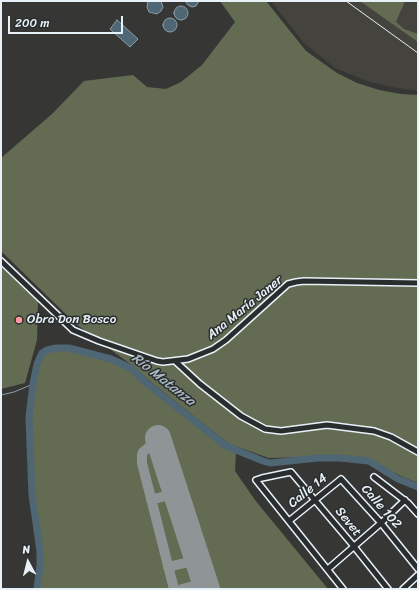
<!DOCTYPE html>
<meta charset="utf-8">
<style>
body{margin:0}
#map{position:relative;width:419px;height:590px;overflow:hidden;background:#363735;font-family:Sriracha,sans-serif}
canvas{display:block}
.frame{position:absolute;inset:0;border:2px solid #e8f1f8;pointer-events:none}
.north{position:absolute;left:8px;top:542px;width:40px;height:40px;-webkit-text-stroke:3px #2a2d2e;paint-order:stroke;rotate:353deg;font-size:11px;font-weight:700;line-height:16px;text-align:center;color:#e8f1f8}
.north::after{content:'';display:block;margin:auto;width:14px;height:18px;background:#e8f1f8;clip-path:polygon(50% 0,100% 100%,50% 72%,0 100%)}
.scale{position:absolute;left:8px;top:16px;width:115px;height:18px;box-sizing:border-box;border:2px solid #e8f1f8;border-top:0;padding-left:5px;font-size:12px;line-height:14px;white-space:nowrap;color:#e8f1f8;-webkit-text-stroke:3px #2a2d2e;paint-order:stroke}
</style>
<div id="map">
<canvas width="419" height="590"></canvas>
<div class="frame"></div>
<div class="north">N</div>
<div class="scale">200 m</div>
</div>
<script>
const context = document.querySelector('canvas').getContext('2d');
context.lineJoin = 'round';
function fillPath(path, color) { context.fillStyle = color; context.fill(path, 'evenodd'); }
const poly = rows => new Path2D(rows.map(r => 'M' + r).join(''));
function strokePath(path, color, width, dash) { context.strokeStyle = color; context.lineWidth = width; context.lineCap = dash ? 'butt' : 'round'; context.setLineDash(dash || []); context.stroke(path); }
function drawText(font, color, halo, rows, align = 'center') {
  context.font = font + ' Sriracha,sans-serif'; context.lineWidth = 3; context.setLineDash([]); context.textBaseline = 'middle'; context.strokeStyle = halo; context.fillStyle = color; for (const [text, x, y, turn = 0] of rows) {
    context.save(); context.translate(x, y); context.rotate((+turn || 0) * Math.PI / 180); context.textAlign = isNaN(turn) ? turn : align; if (halo) context.strokeText(text, 0, 0); context.fillText(text, 0, 0); context.restore();
  }
}
fillPath(poly([
 [271,1,418,1,418,91,392,87,367,81,335,68,303,42]
]), '#45433d');
fillPath(poly([
 [220,1,266,1,306,51,337,73,357,83,379,90,401,94,418,95,418,483,405,478,370,460,340,456,269,458,229,444,147,379,133,366,76,324,1,251,1,158,52,114,84,81,133,75,147,87,166,89,181,82,202,65,235,22],
 [360,1,405,1,396,22,404,29,418,34,418,42],
 [1,265,38,300,37,340,25,383,1,389],
 [56,348,69,348,111,359,122,364,132,369,145,382,226,446,236,450,235,471,255,500,328,589,37,589,40,565,40,551,32,495,29,417,33,384,38,359,42,353,47,350]
]), '#636c52');
const water = poly([
 [148,1,161,1,163,7,161,11,157,14,149,12,147,7,148,1],
 [185,1,199,1,196,6,192,7,188,5,185,1],
 '174 13a7 7 0 1 1 14 0a7 7 0 1 1-14 0Z',
 '163 25a7 7 0 1 1 14 0a7 7 0 1 1-14 0Z',
 [117,20,138,39,130,47,110,29,117,20]
]);
fillPath(water, '#4f6674');
strokePath(water, '#8c9ea9', 1);
strokePath(poly([
 [1,395,14,392,33,384]
]), '#8c9ea9', 1);
strokePath(poly([
 [37,589,40,565,40,551,32,495,29,417,33,384,37,364,42,353,47,350,56,348,69,348,111,359,122,364,132,369,145,382,226,446,263,461,270,463,318,458,340,458,369,461,398,479,418,487]
]), '#4f6674', 7);
strokePath(poly([
 [159,442,149,447,143,452,142,455,142,463,174,589],
 [151,500,176,493],
 [168,567,197,560],
 [182,589,205,583]
]), '#8f9496', 10);
strokePath(poly([
 [158,438,207,589]
]), '#8f9496', 26);
const minor = poly([
 [1,261,73,330,99,341,157,361,163,362,188,359,213,349,226,340,288,284,296,282,304,281,418,283],
 [175,361,200,384,241,416,265,429,281,431,327,425,374,431,391,437,418,452],
 [374,477,408,503,418,514],
 [289,521,341,479,381,523,418,569],
 [328,569,381,523,405,500],
 [343,589,256,480,262,478,291,472,352,544,388,589],
 [403,589,418,575]
]);
strokePath(minor, '#e8f1f8', 8);
strokePath(minor, '#2a2d2e', 5);
strokePath(poly([
 [346,1,418,53]
]), '#e8f1f8', 1);
for (const [x, y, r, color] of [
 [19,320,4,"#ff9aa2"]
]) { const dot = new Path2D(); dot.arc(x, y, r, 0, 2 * Math.PI); context.fillStyle = color; context.fill(dot); strokePath(dot, '#2a2d2e', 1.5); }
drawText('13px', '#e8f1f8', '#2a2d2e', [
 ["Ana María Janer",245,308,-39],
 ["Calle 14",308,491,-39],
 ["Calle 102",381,507,49],
 ["Sevet",348,522,51]
]);
drawText('13px', '#e8f1f8', '#2a2d2e', [
 ["Obra Don Bosco",27,320]
], 'left');
drawText('italic 14px', '#abb9c3', '#2a2d2e', [
 ["Río Matanza",163,380,38]
]);
</script>
